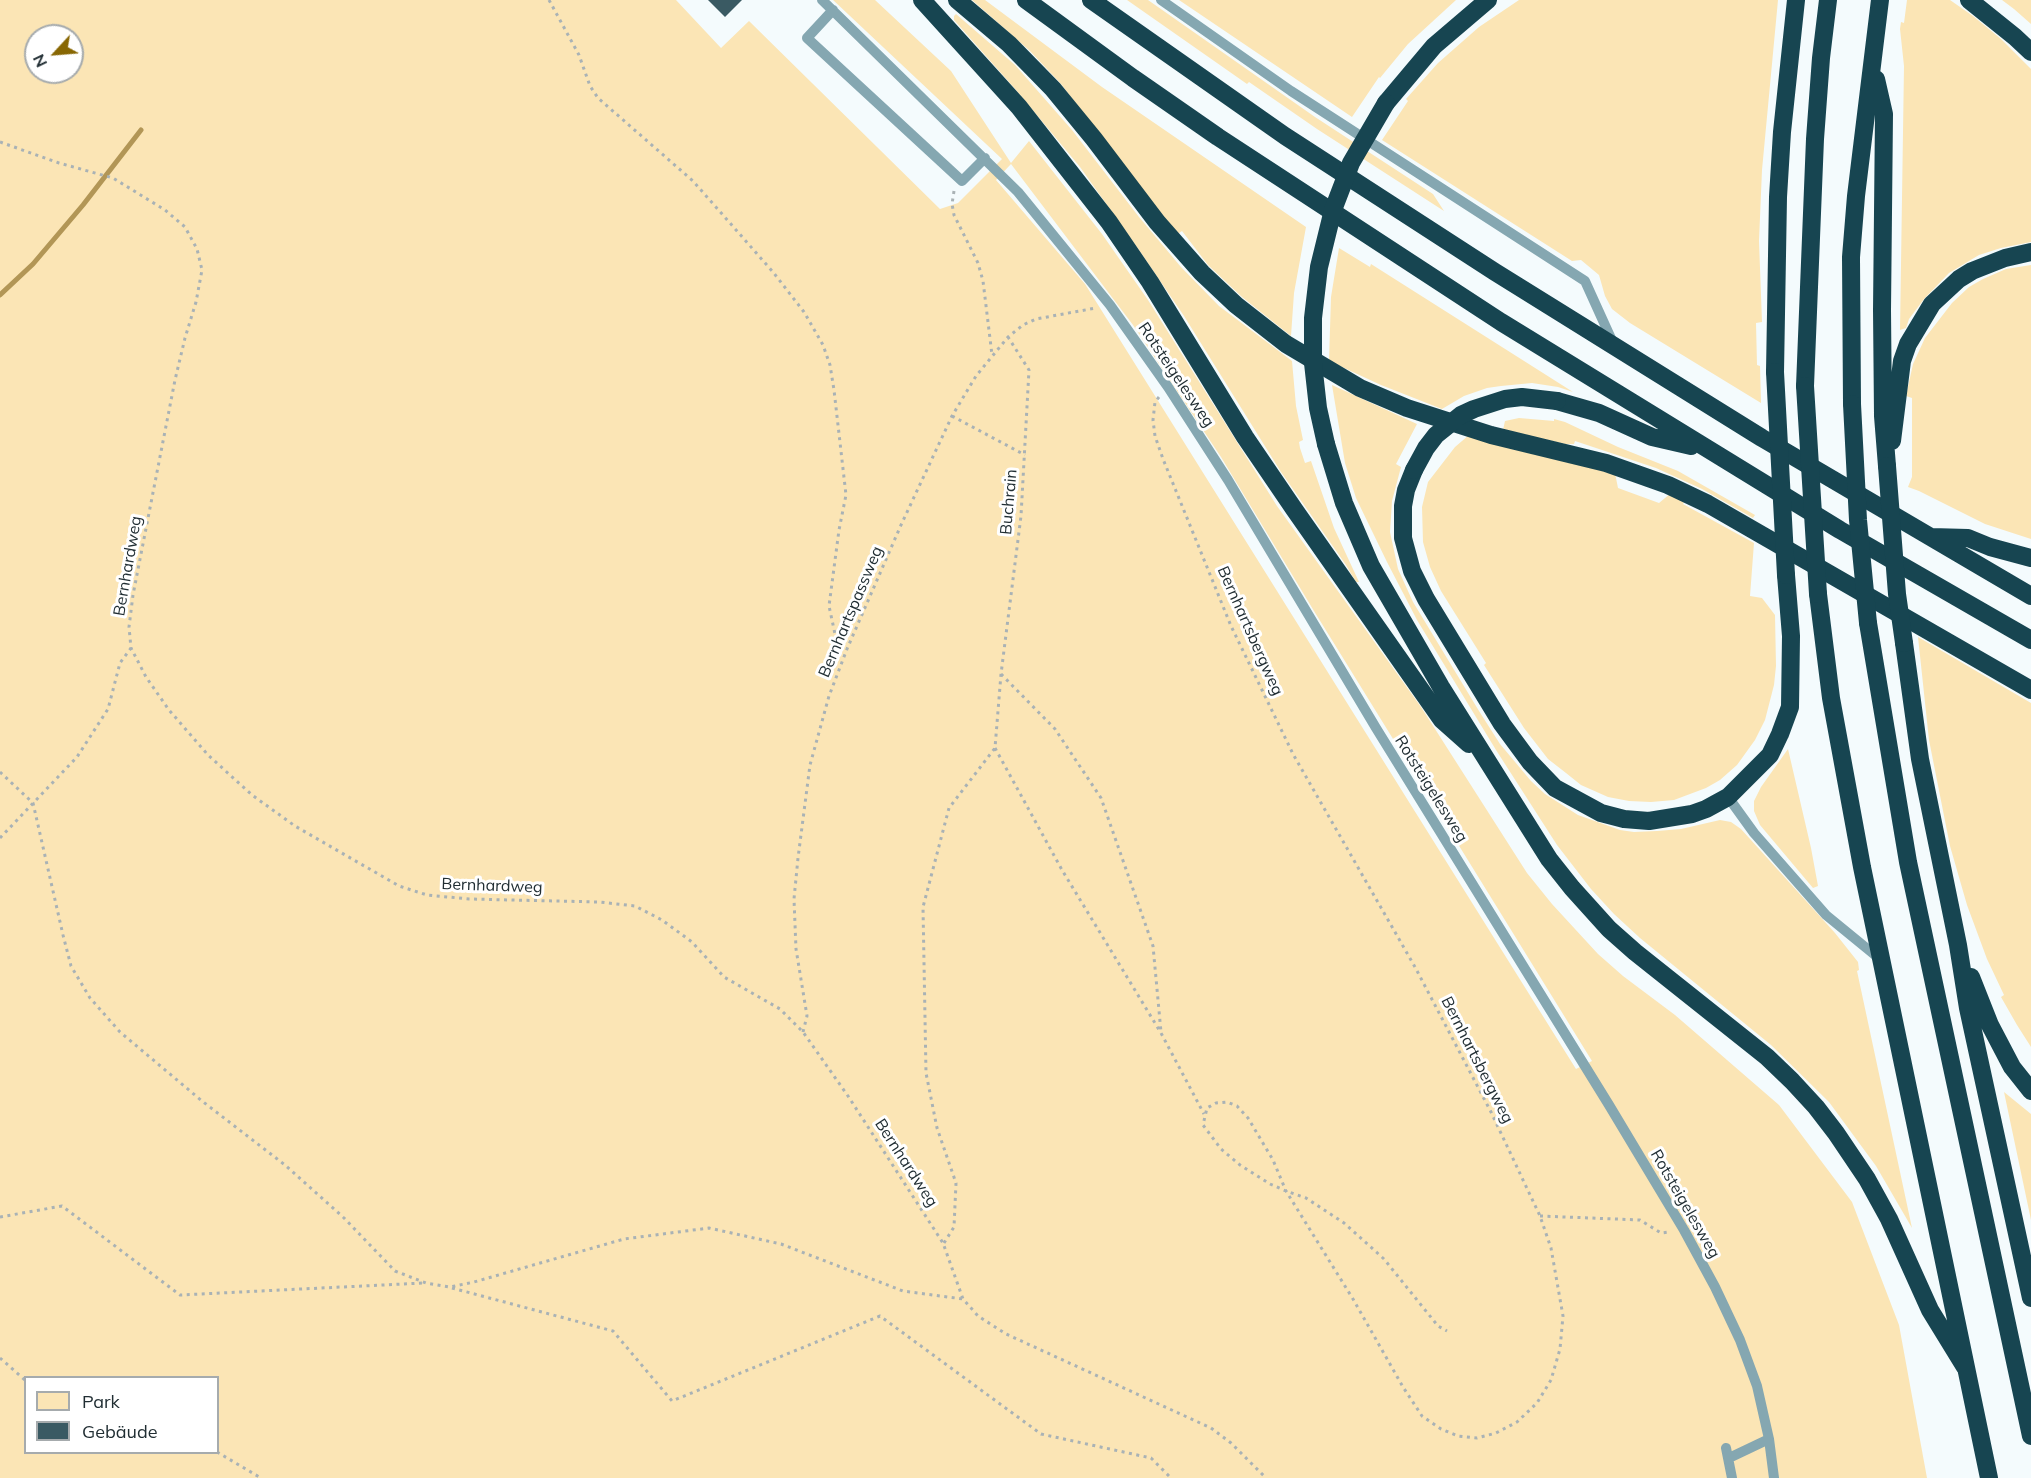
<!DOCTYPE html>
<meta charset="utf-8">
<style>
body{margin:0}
#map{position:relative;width:2031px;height:1478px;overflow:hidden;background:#f4fbfd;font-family:Mulish,sans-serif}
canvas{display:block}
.legend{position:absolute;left:24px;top:1376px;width:195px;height:78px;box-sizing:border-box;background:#fff;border:2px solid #a6abad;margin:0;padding:8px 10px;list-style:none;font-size:18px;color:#212e33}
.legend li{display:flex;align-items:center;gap:12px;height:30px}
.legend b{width:30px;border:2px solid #a6abad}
.north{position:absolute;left:24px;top:24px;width:60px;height:60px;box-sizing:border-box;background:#fff;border:2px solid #a6abad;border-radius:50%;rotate:244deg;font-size:16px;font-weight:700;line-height:24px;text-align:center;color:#212e33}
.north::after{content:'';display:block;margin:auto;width:21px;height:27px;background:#886703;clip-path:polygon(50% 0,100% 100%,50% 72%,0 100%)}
</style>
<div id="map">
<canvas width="2031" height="1478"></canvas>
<ul class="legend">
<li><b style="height:16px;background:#fbe5b5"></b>Park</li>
<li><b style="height:16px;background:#3a5a63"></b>Gebäude</li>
</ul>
<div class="north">N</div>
</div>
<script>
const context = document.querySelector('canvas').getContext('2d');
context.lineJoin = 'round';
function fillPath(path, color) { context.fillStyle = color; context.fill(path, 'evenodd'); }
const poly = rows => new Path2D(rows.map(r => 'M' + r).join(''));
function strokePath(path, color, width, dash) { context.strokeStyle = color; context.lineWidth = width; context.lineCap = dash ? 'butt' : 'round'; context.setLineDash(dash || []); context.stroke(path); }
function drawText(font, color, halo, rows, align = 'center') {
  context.font = font + ' Mulish,sans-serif'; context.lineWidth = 6; context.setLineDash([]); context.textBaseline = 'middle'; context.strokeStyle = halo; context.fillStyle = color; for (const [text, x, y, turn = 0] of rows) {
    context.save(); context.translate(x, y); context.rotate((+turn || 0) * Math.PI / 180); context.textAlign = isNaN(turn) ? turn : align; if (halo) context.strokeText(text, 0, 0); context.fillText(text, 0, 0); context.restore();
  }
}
fillPath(poly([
 [0,0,676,0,721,48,749,21,940,209,958,203,1002,159,833,0,875,0,951,71,1011,163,1029,141,1102,234,1148,300,1277,506,1421,707,1527,873,1552,904,1598,954,1623,976,1675,1015,1779,1105,1852,1202,1899,1325,1927,1478,0,1478],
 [36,36,72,36,72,72,36,72],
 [1011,164,1133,325,1221,457,1314,611,1592,1061,1576,1069,1085,284,996,180],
 [26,1378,218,1378,218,1452,26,1452],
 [972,0,985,0,1102,87,1306,227,1294,293,1291,336,1242,297,1208,265,1182,231,1176,235,1061,84,1030,51],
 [1127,0,1148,0,1315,117,1433,194,1444,211,1317,129,1249,82,1247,84],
 [1179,0,1456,0,1408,44,1380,78,1379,77,1352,117],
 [1519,0,1778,0,1762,170,1759,241,1762,322,1756,323,1757,365,1760,366,1761,403,1630,323,1612,309,1605,296,1599,275,1581,260,1572,261,1382,140,1408,101,1406,99,1438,63,1479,27],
 [1907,0,1950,0,1973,16,2001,39,2031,69,2031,242,2001,248,1979,255,1949,273,1924,299,1909,319,1906,328,1900,330,1904,66,1900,29,1901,22,1904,23],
 [2002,0,2031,0,2031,24,2014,9],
 [956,14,1015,65,1072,130,1139,217,1181,267,1219,306,1292,361,1296,406,1303,440,1299,442,1300,448,1305,463,1311,461,1334,528,1359,582,1356,582,1346,565,1281,472,1184,316,1139,250,1080,167,1016,90,954,20,954,16],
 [1339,248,1370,267,1371,264,1573,392,1558,387,1532,383,1501,386,1487,388,1464,396,1442,409,1381,385,1329,361,1331,297],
 [2031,265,2031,539,1985,524,1919,491,1908,487,1912,477,1912,398,1906,396,1913,364,1925,338,1952,303,1969,287,1983,279,2006,269],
 [1332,385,1417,424,1396,464,1401,467,1392,501,1390,532,1398,569,1413,602,1479,711,1500,744,1531,781,1545,794,1578,815,1620,830,1634,832,1657,831,1681,829,1720,820,1731,822,1741,829,1835,933,1858,962,1859,970,1857,971,1912,1228,1876,1166,1829,1102,1771,1045,1640,938,1614,914,1591,889,1557,845,1496,750,1417,620,1387,562,1356,498,1345,463],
 [1519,418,1554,421,1554,419,1565,422,1618,447,1678,471,1755,515,1753,518,1702,489,1656,468,1575,441,1574,444,1565,444,1503,430,1505,421],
 [1469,435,1615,473,1618,488,1659,503,1671,493,1685,500,1683,504,1754,543,1750,596,1762,598,1775,615,1776,666,1774,685,1765,720,1755,740,1737,765,1720,780,1706,788,1674,800,1651,802,1629,801,1608,797,1581,785,1566,773,1548,759,1524,728,1484,665,1486,663,1441,591,1430,567,1423,542,1422,507,1428,482,1455,447],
 [1918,637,2031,703,2031,1047,2017,1025,2001,997,2004,995,1987,959,1967,905,1950,846,1929,740],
 [1788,749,1811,848,1818,886,1813,888,1760,825,1754,811,1754,801,1761,787],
 [2004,1092,2031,1114,2031,1220]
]), '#fbe5b5');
strokePath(poly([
 [0,295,33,264,83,205,141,130]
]), '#b29656', 5);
fillPath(poly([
 [708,0,742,0,725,17]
]), '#3a5a63');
strokePath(poly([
 [549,0,579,55,590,86,598,98,693,181,773,272,804,312,823,345,830,365,834,390,846,495,839,530,829,606,835,634,847,649],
 [0,142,59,163,113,178,165,210,185,227,197,249,202,270,196,302,185,338,175,380,133,595,129,627,131,648,146,677,169,710,208,755,252,795,295,826,399,886,427,895,469,899,599,902,635,906,662,920,692,942,724,977,780,1009,803,1032,848,1096,943,1243,963,1299,978,1316,1006,1334,1211,1428,1231,1443,1266,1478],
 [954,191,952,204,954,215,978,263,983,281,992,355],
 [1159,397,1155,402,1153,420,1155,436,1163,459,1231,626,1293,754,1415,967,1491,1112,1540,1216,1551,1248,1563,1316,1560,1349,1551,1380,1537,1403,1517,1422,1496,1433,1477,1438,1458,1436,1441,1429,1422,1416,1403,1387,1353,1299,1286,1191,1273,1160,1248,1118,1237,1106,1227,1102,1216,1103,1207,1108,1203,1125,1221,1149,1240,1165,1270,1184,1286,1191,1306,1198,1344,1223,1384,1259,1438,1326,1447,1331],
 [952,416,1025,455],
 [1001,674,1055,729,1101,798,1153,946,1161,1032],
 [995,748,1062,870,1161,1033,1204,1114],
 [0,772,33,803,63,935,71,966,90,998,120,1032,202,1101,285,1165,344,1218,395,1271,426,1283,450,1287,474,1282,624,1239,709,1228,781,1244,903,1291,963,1299],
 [0,838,77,757,108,709,120,663,131,648],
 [803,1032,807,1016,796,949,794,899,798,858,810,765,829,696,847,649,901,525,952,416,976,376,1008,337,1023,325,1036,319,1096,308],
 [1540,1216,1640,1220,1661,1233,1669,1232],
 [0,1217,62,1206,180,1295,423,1283],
 [944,1243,954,1227,956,1183,937,1128,926,1073,923,907,949,808,995,748,1001,674,1021,516,1029,370,1008,337],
 [452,1288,613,1331,672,1401,880,1316,1041,1434,1151,1458,1171,1478],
 [0,1358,26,1381],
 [217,1452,261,1478]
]), '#a9b2b5', 3, [3, 4.5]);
strokePath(poly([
 [822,0,1018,192,1110,305,1168,387,1228,480,1376,728,1609,1105,1684,1230,1715,1287,1740,1340,1757,1386,1769,1439,1774,1478],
 [1161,0,1291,91,1585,281,1614,345],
 [833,10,807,38,962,181,985,158],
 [1728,797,1754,833,1826,915,1881,960],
 [1726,1448,1732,1478],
 [1729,1458,1769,1439]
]), '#85a7b1', 10);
strokePath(poly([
 [922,0,1019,107,1109,222,1150,282,1245,437,1294,509,1442,720,1469,744],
 [957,0,1009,44,1053,89,1094,139,1157,222,1202,273,1236,305,1286,344,1360,388,1407,408,1491,435,1606,463,1668,485,1708,504,2031,690],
 [1026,0,1133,78,1218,137,1501,322,1840,530,2031,640],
 [1091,0,1285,136,1495,272,1762,438,2031,596],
 [1969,0,2015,37,2031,52],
 [1876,79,1884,114,1882,310,1883,416,1887,466],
 [1386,103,1434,46,1488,0],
 [1775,372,1778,197,1782,132,1796,0],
 [1805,386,1815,139,1821,58,1828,0],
 [1557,401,1599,413,1652,437,1691,446],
 [1852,404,1851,257,1856,196,1880,0],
 [1892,441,1902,361,1908,344,1932,304,1959,279,1972,271,2005,258,2031,252],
 [1326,444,1344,503,1371,566,1441,687,1549,859,1572,888,1609,929,1635,952,1767,1057,1792,1081,1816,1107,1836,1133,1867,1179,1889,1219,1930,1310,1965,1367],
 [1414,470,1406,490,1403,506,1403,538,1412,571,1426,599,1502,724,1530,762,1555,788,1601,813,1624,819,1649,821,1692,814,1706,809,1728,797,1770,755,1780,734,1790,707,1791,636,1786,575],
 [1931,537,1968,538,1990,547,2031,558],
 [1818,594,1831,698,1862,867,1989,1478],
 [1868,623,1908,862,2031,1436],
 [1904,643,1920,759,1958,945,1968,1008,2031,1298],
 [1971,977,1990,1025,2012,1067,2031,1091]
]), '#174551', 18);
strokePath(poly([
 [1775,372,1786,575],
 [1805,386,1818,594],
 [1852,404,1858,520,1868,623],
 [1326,444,1318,408,1313,363,1313,318,1319,267,1333,210,1351,163,1386,103],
 [1887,466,1897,594,1904,643],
 [1414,470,1426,448,1436,435,1461,415,1474,409,1505,399,1522,397,1557,401]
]), '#174551', 18);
drawText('16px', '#212e33', '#fff', [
 ["Rotsteigelesweg",1176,375,56],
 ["Buchrain",1009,502,-85],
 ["Bernhardweg",128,566,-80],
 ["Bernhartspassweg",851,612,-67],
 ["Bernhartsbergweg",1250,631,66],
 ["Rotsteigelesweg",1431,789,58],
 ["Bernhardweg",492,886,2],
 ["Bernhartsbergweg",1477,1060,63],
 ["Bernhardweg",906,1163,57],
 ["Rotsteigelesweg",1685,1204,60]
]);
</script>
